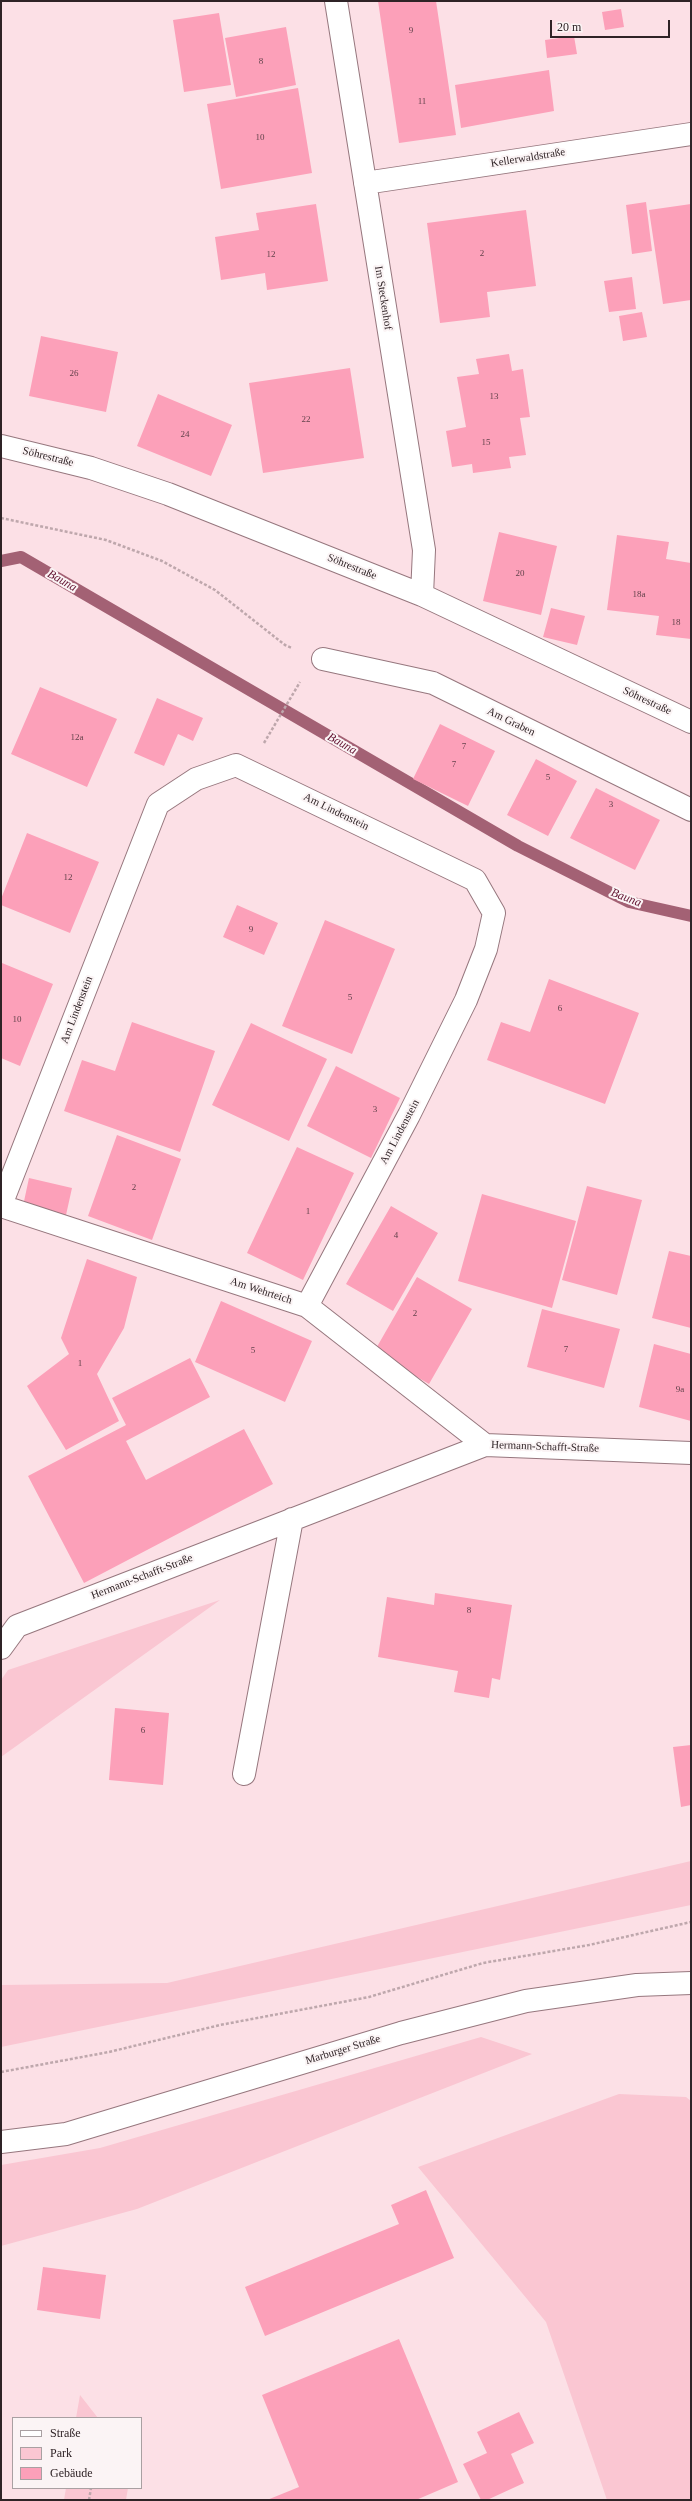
<!DOCTYPE html>
<meta charset="utf-8">
<style>
body{margin:0}
#map{position:relative;width:692px;height:2501px;overflow:hidden;background:#fce0e6;font-family:"Times New Roman",serif}
canvas{display:block}
.frame{position:absolute;inset:0;border:2px solid #2f2326;pointer-events:none}
.legend{position:absolute;left:12px;top:2417px;width:130px;height:72px;box-sizing:border-box;background:#fbf4f5;border:1px solid #a9a0a2;margin:0;padding:5px 7px;list-style:none;font-size:12px;color:#2f2326}
.legend li{display:flex;align-items:center;gap:8px;height:20px}
.legend b{width:20px;border:1px solid #a9a0a2}
.scale{position:absolute;left:550px;top:20px;width:120px;height:18px;box-sizing:border-box;border:2px solid #2f2326;border-top:0;padding-left:5px;font-size:12px;line-height:14px;white-space:nowrap;color:#2f2326;-webkit-text-stroke:3px #fbf4f5;paint-order:stroke}
</style>
<div id="map">
<canvas width="692" height="2501"></canvas>
<div class="frame"></div>
<ul class="legend">
<li><b style="height:5px;background:#fff"></b>Straße</li>
<li><b style="height:11px;background:#fac6d2"></b>Park</li>
<li><b style="height:11px;background:#fca0b9"></b>Gebäude</li>
</ul>
<div class="scale">20 m</div>
</div>
<script>
const context = document.querySelector('canvas').getContext('2d');
context.lineJoin = 'round';
function fillPath(path, color) { context.fillStyle = color; context.fill(path, 'evenodd'); }
const poly = rows => new Path2D(rows.map(r => 'M' + r).join(''));
function strokePath(path, color, width, dash) { context.strokeStyle = color; context.lineWidth = width; context.lineCap = dash ? 'butt' : 'round'; context.setLineDash(dash || []); context.stroke(path); }
function drawText(font, color, halo, rows, align = 'center') {
  context.font = font + ' "Times New Roman",serif'; context.lineWidth = 4; context.setLineDash([]); context.textBaseline = 'middle'; context.strokeStyle = halo; context.fillStyle = color; for (const [text, x, y, turn = 0] of rows) {
    context.save(); context.translate(x, y); context.rotate((+turn || 0) * Math.PI / 180); context.textAlign = isNaN(turn) ? turn : align; if (halo) context.strokeText(text, 0, 0); context.fillText(text, 0, 0); context.restore();
  }
}
fillPath(poly([
 [220,1600,1,1757,1,1680,8,1670],
 [691,1861,691,1905,1,2047,1,1985,167,1983],
 [481,2037,532,2054,137,2209,1,2246,1,2165,100,2148],
 [619,2094,686,2097,691,2101,691,2500,607,2500,546,2322,418,2167],
 [80,2395,98,2418,76,2418],
 [66,2488,128,2488,126,2500,64,2500]
]), '#fac6d2');
strokePath(poly([
 [1,561,21,557,518,846,629,902,691,916]
]), '#a36174', 12);
fillPath(poly([
 [378,1,436,1,456,135,399,143],
 [621,9,624,27,605,30,602,12],
 [219,13,231,85,184,92,173,20],
 [286,27,296,85,236,97,225,38],
 [574,36,577,54,547,58,545,40],
 [549,70,554,111,461,128,455,85],
 [298,88,312,173,221,189,207,104],
 [646,202,652,251,632,254,626,205],
 [316,204,328,281,267,290,265,273,221,280,215,237,259,230,256,213],
 [691,204,691,300,663,304,649,210],
 [526,210,536,286,487,292,490,317,440,323,427,223],
 [632,277,636,309,609,312,604,281],
 [642,312,647,337,623,341,619,316],
 [41,336,118,352,106,412,29,396],
 [509,354,512,371,523,369,530,417,520,418,526,455,509,457,511,468,473,473,472,464,452,467,446,431,466,427,457,377,479,374,476,359],
 [350,368,364,458,263,473,249,383],
 [158,394,232,425,211,476,137,446],
 [499,532,557,546,541,615,483,601],
 [617,535,669,542,666,559,691,563,691,639,656,635,659,616,607,610],
 [551,608,585,616,577,645,543,637],
 [40,687,117,719,87,787,11,754],
 [157,698,203,718,193,741,178,734,164,766,134,753],
 [440,724,495,751,468,806,413,779],
 [536,759,577,781,548,836,507,815],
 [596,788,660,820,635,870,570,838],
 [27,833,99,862,70,933,1,905,1,899],
 [237,905,278,923,264,955,223,937],
 [325,920,395,949,352,1054,282,1026],
 [2,963,53,984,20,1066,1,1058],
 [549,979,639,1013,605,1104,487,1060,501,1022,530,1032],
 [132,1022,215,1051,180,1152,64,1111,82,1060,115,1071],
 [251,1023,327,1059,289,1141,212,1105],
 [336,1066,400,1098,371,1158,307,1126],
 [117,1135,181,1159,152,1240,88,1216],
 [297,1147,354,1173,303,1280,247,1253],
 [29,1178,72,1188,66,1215,23,1206],
 [587,1186,642,1200,617,1295,562,1280],
 [482,1194,576,1221,552,1308,458,1281],
 [391,1206,438,1233,393,1311,346,1284],
 [669,1251,691,1256,691,1328,652,1318],
 [87,1259,137,1277,124,1328,97,1374,119,1421,66,1450,27,1386,69,1354,61,1338],
 [417,1277,472,1309,429,1384,374,1352],
 [221,1301,312,1341,285,1402,195,1362],
 [542,1309,620,1329,604,1388,527,1367],
 [654,1344,691,1354,691,1421,639,1407],
 [190,1358,210,1397,126,1441,146,1480,244,1429,273,1484,84,1583,28,1476,126,1425,112,1398],
 [435,1593,512,1605,500,1680,492,1678,489,1698,454,1692,458,1671,378,1657,387,1597,434,1605],
 [115,1708,169,1713,163,1785,109,1780],
 [691,1745,691,1805,681,1807,673,1747],
 [426,2190,454,2258,265,2336,245,2287,399,2224,391,2205],
 [43,2267,106,2275,100,2319,37,2310],
 [399,2339,458,2482,416,2500,267,2500,299,2487,262,2395],
 [519,2412,534,2443,511,2454,524,2483,487,2500,481,2500,463,2464,487,2453,477,2432]
]), '#fca0b9');
const street = poly([
 [336,1,424,550,422,595],
 [365,183,691,134],
 [1,446,91,468,168,494,422,595,691,722],
 [323,659,433,683,691,810],
 [1,1205,158,804,196,779,236,765,475,880,494,913,486,949,466,1000,409,1115,307,1306],
 [1,1206,307,1306,485,1445],
 [1,1648,17,1626,485,1445,691,1453],
 [244,1774,292,1519]
]);
const secondary = poly([
 [1,2142,66,2134,401,2033,526,2001,637,1985,691,1983]
]);
strokePath(street, '#96777e', 24);
strokePath(secondary, '#96777e', 24);
strokePath(poly([
 [1,518,106,540,162,561,215,590,285,645,292,648],
 [264,743,300,682],
 [1,2072,109,2052,220,2025,369,1997,483,1963,589,1945,691,1922],
 [89,2500,91,2488]
]), '#bea7ac', 2.5, [3, 2]);
strokePath(street, '#fff', 22);
strokePath(secondary, '#fff', 22);
drawText('9px', '#62424b', null, [
 ["9",411,31],
 ["8",261,62],
 ["11",422,102],
 ["10",260,138],
 ["2",482,254],
 ["12",271,255],
 ["26",74,374],
 ["13",494,397],
 ["22",306,420],
 ["24",185,435],
 ["15",486,443],
 ["20",520,574],
 ["18a",639,595],
 ["18",676,623],
 ["12a",77,738],
 ["7",464,747],
 ["7",454,765],
 ["5",548,778],
 ["3",611,805],
 ["12",68,878],
 ["9",251,930],
 ["5",350,998],
 ["6",560,1009],
 ["10",17,1020],
 ["3",375,1110],
 ["2",134,1188],
 ["1",308,1212],
 ["4",396,1236],
 ["2",415,1314],
 ["7",566,1350],
 ["5",253,1351],
 ["1",80,1364],
 ["9a",680,1390],
 ["8",469,1611],
 ["6",143,1731]
]);
drawText('11px', '#2f2326', '#fbf4f5', [
 ["Kellerwaldstraße",528,158,-9],
 ["Im Steckenhof",383,298,81],
 ["Söhrestraße",48,457,14],
 ["Söhrestraße",352,567,22],
 ["Söhrestraße",647,701,25],
 ["Am Graben",511,722,26],
 ["Am Lindenstein",336,812,26],
 ["Am Lindenstein",77,1010,-69],
 ["Am Lindenstein",400,1132,-62],
 ["Am Wehrteich",261,1291,18],
 ["Hermann-Schafft-Straße",545,1447,2],
 ["Hermann-Schafft-Straße",142,1577,-21],
 ["Marburger Straße",343,2050,-17]
]);
drawText('italic 12px', '#611230', '#fbf4f5', [
 ["Bauna",62,581,30],
 ["Bauna",342,744,30],
 ["Bauna",626,898,21]
]);
</script>
